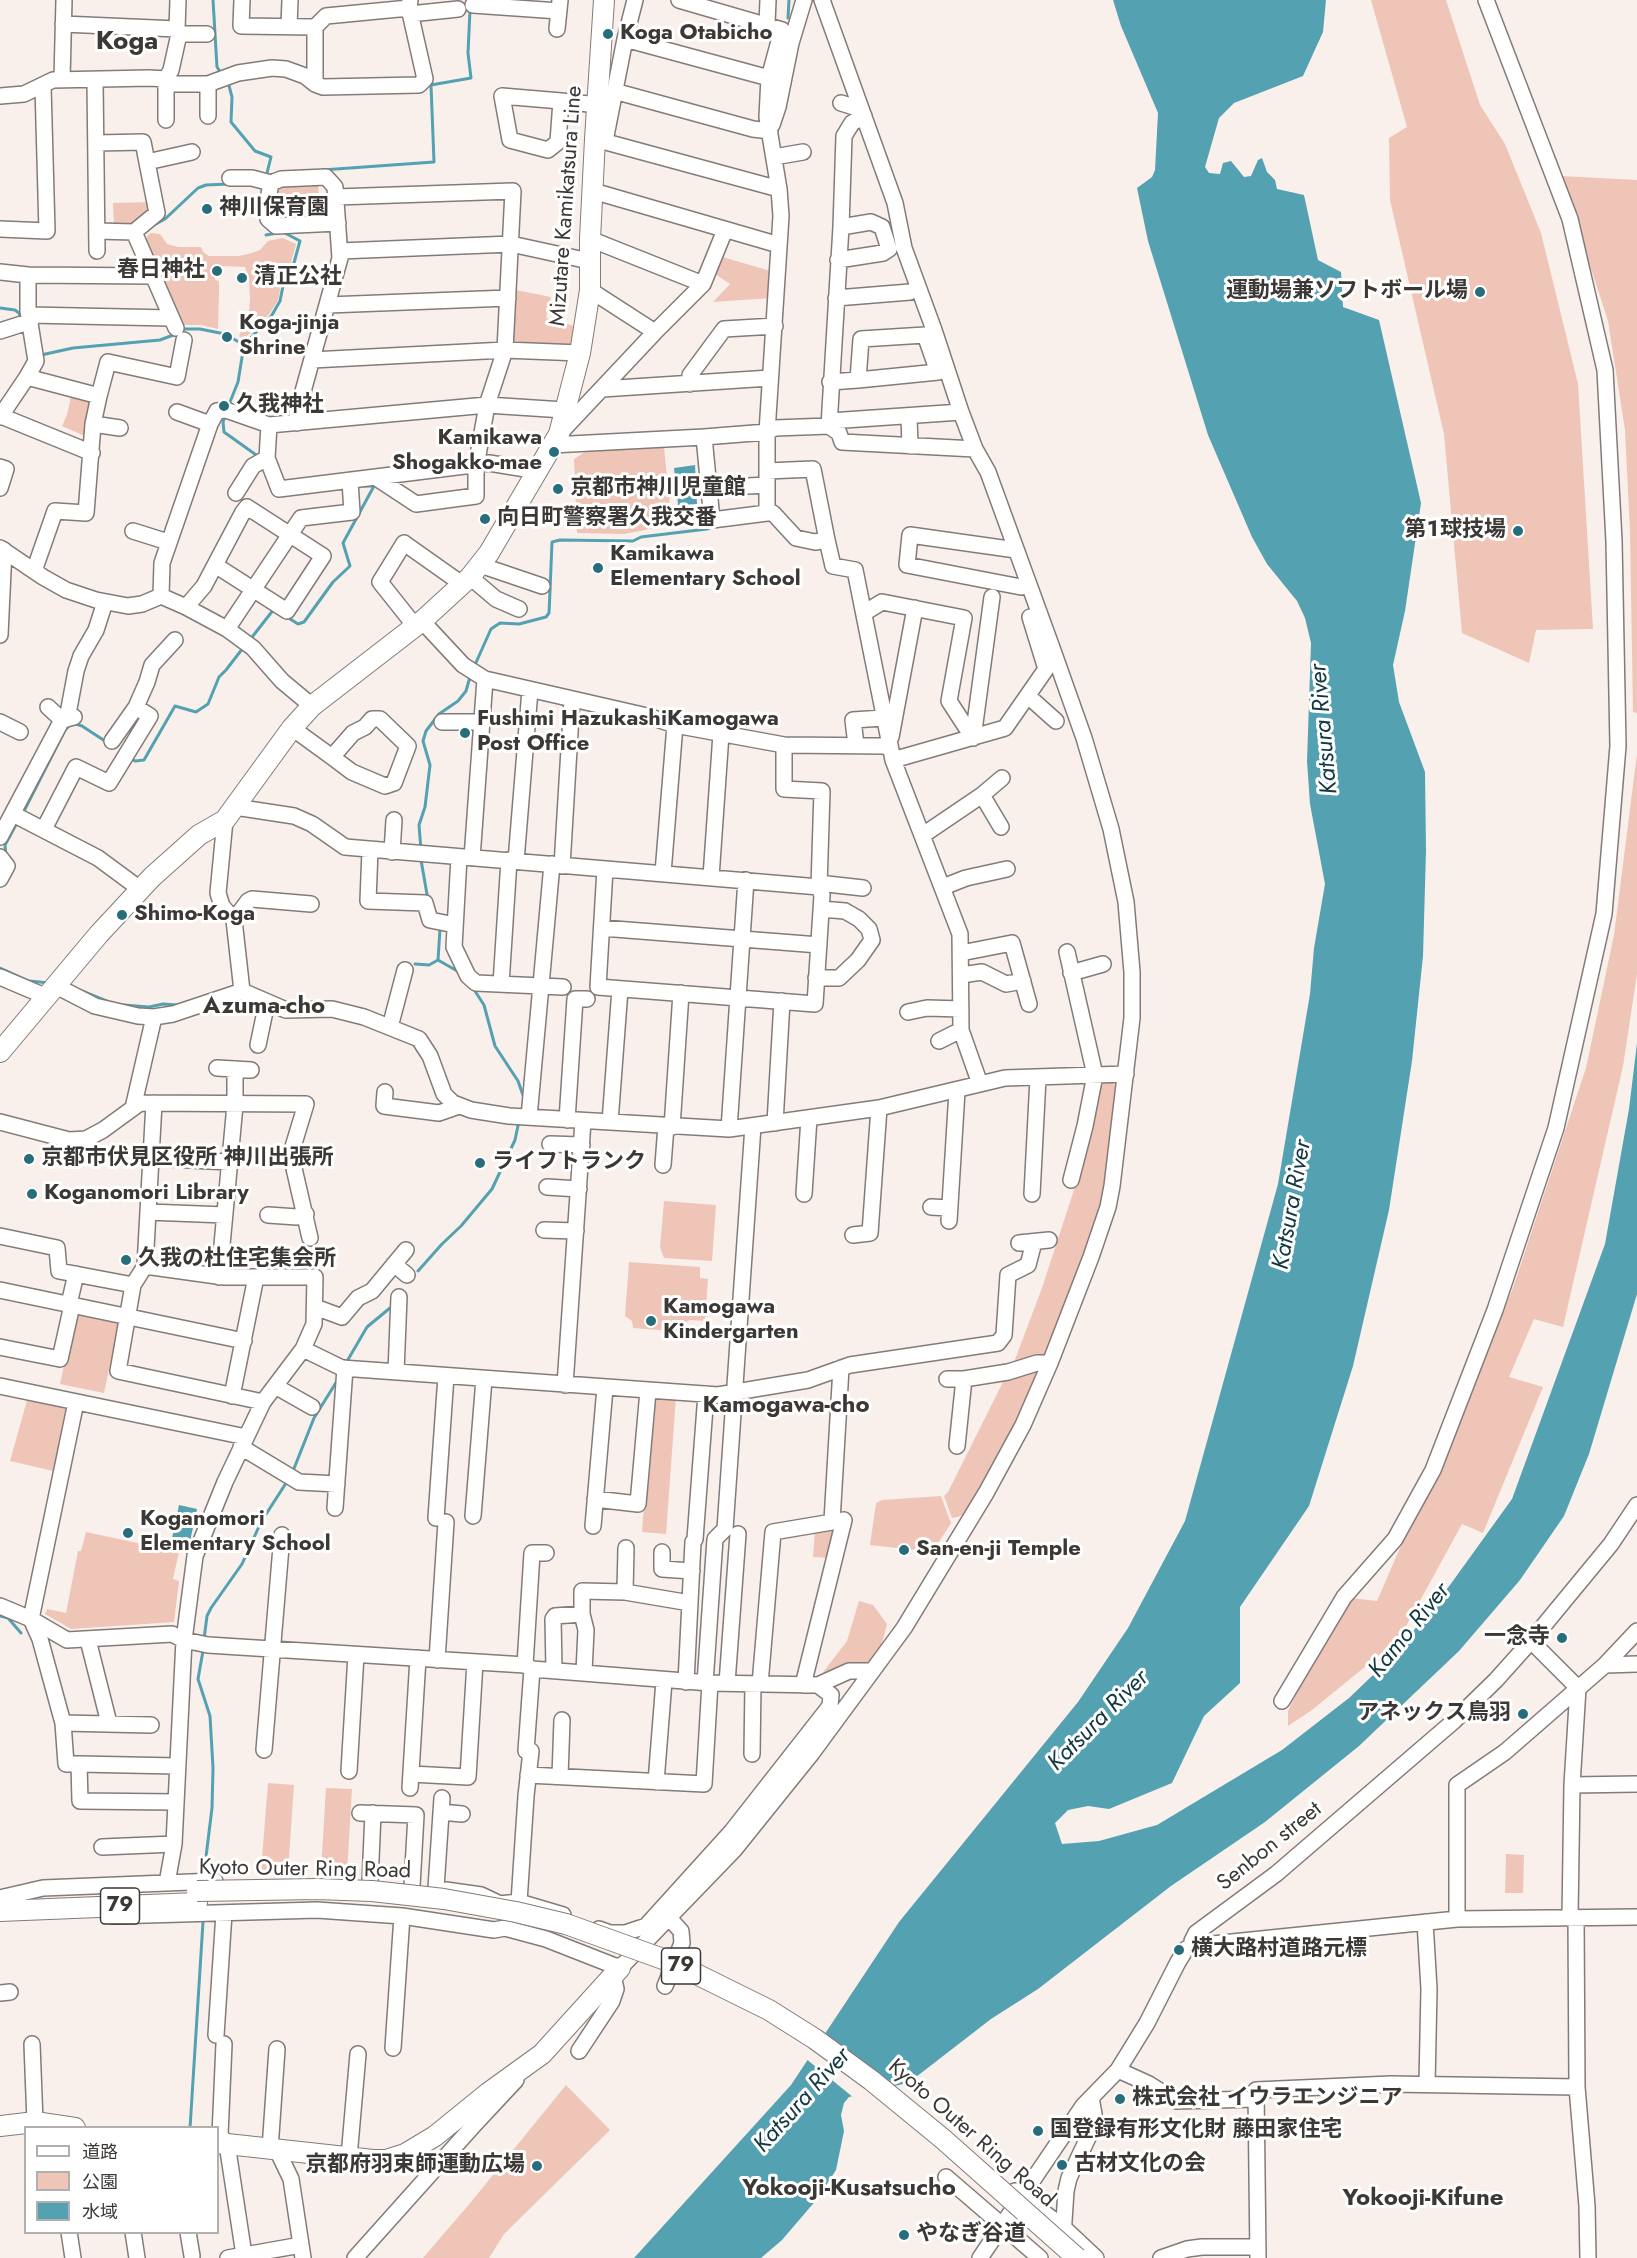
<!DOCTYPE html>
<meta charset="utf-8">
<style>
body{margin:0}
#map{position:relative;width:1637px;height:2258px;overflow:hidden;background:#f9f0ec;font-family:Jost,"Noto Sans JP",sans-serif}
canvas{display:block}
.legend{position:absolute;left:24px;top:2126px;width:195px;height:108px;box-sizing:border-box;background:#fff;border:2px solid #b1afaf;margin:0;padding:8px 10px;list-style:none;font-size:18px;color:#3b3836}
.legend li{display:flex;align-items:center;gap:12px;height:30px}
.legend b{width:30px;border:2px solid #b1afaf}
</style>
<div id="map">
<canvas width="1637" height="2258"></canvas>
<ul class="legend">
<li><b style="height:8px;background:#fff"></b>道路</li>
<li><b style="height:16px;background:#eec5b6"></b>公園</li>
<li><b style="height:16px;background:#54a1b2"></b>水域</li>
</ul>
</div>
<script>
const context = document.querySelector('canvas').getContext('2d');
context.lineJoin = 'round';
function fillPath(path, color) { context.fillStyle = color; context.fill(path, 'evenodd'); }
const poly = rows => new Path2D(rows.map(r => 'M' + r).join(''));
function strokePath(path, color, width, dash) { context.strokeStyle = color; context.lineWidth = width; context.lineCap = dash ? 'butt' : 'round'; context.setLineDash(dash || []); context.stroke(path); }
function drawText(font, color, halo, rows, align = 'center') {
  context.font = font + ' Jost,"Noto Sans JP",sans-serif'; context.lineWidth = 6; context.setLineDash([]); context.textBaseline = 'middle'; context.strokeStyle = halo; context.fillStyle = color; for (const [text, x, y, turn = 0] of rows) {
    context.save(); context.translate(x, y); context.rotate((+turn || 0) * Math.PI / 180); context.textAlign = isNaN(turn) ? turn : align; if (halo) context.strokeText(text, 0, 0); context.fillText(text, 0, 0); context.restore();
  }
}
fillPath(poly([
 [1371,0,1446,0,1480,105,1505,144,1541,233,1578,384,1593,629,1536,630,1529,663,1462,633,1444,434,1390,200,1389,138,1407,127],
 [1561,176,1637,180,1637,713,1633,712,1630,531,1625,430,1608,321],
 [318,182,320,218,279,220,273,215,275,188,281,183],
 [151,202,149,214,131,227,114,227,113,203],
 [151,233,160,234,167,244,178,247,201,247,203,252,209,256,239,256,252,253,260,250,268,241,283,238,296,244,289,270,281,284,278,300,270,313,243,340,239,336,249,311,250,299,249,277,245,267,222,266,215,268,215,280,219,281,219,290,218,329,201,325,183,325,147,242,147,236],
 [719,256,774,272,772,298,713,302,730,284,712,272],
 [516,290,551,297,546,318,578,327,575,344,569,348,517,347,513,341],
 [72,392,93,400,87,437,62,426,67,415],
 [664,447,671,516,661,527,624,534,577,533,574,459,585,452],
 [1637,754,1637,974,1623,1066,1563,1327,1534,1319,1509,1377,1543,1387,1483,1533,1462,1524,1399,1639,1312,1710,1288,1726,1288,1711,1332,1622,1350,1598,1377,1601,1513,1288,1586,1068,1614,935],
 [1101,1081,1113,1083,1119,1090,1104,1202,1051,1348,1044,1354,1013,1365,1042,1288,1088,1147],
 [664,1201,716,1205,712,1261,664,1258,660,1247],
 [629,1262,700,1267,700,1278,708,1279,705,1321,690,1320,684,1323,684,1332,633,1328,632,1321,625,1316],
 [77,1308,120,1318,104,1393,60,1384],
 [1038,1369,1042,1374,969,1512,958,1517,952,1518,944,1496,948,1492,1005,1378],
 [652,1396,676,1397,666,1534,642,1532],
 [28,1397,66,1406,53,1471,10,1461],
 [941,1496,951,1523,930,1556,923,1555,923,1551,870,1545,876,1503,882,1500],
 [834,1526,838,1530,831,1558,813,1557,815,1529],
 [86,1532,179,1552,173,1579,179,1581,174,1622,71,1629,45,1614,47,1609,66,1613,78,1551,81,1551],
 [859,1601,873,1605,887,1624,880,1651,871,1662,845,1663,821,1675,847,1641],
 [268,1783,294,1785,288,1871,261,1871],
 [326,1788,352,1789,347,1872,321,1871],
 [1506,1854,1524,1855,1523,1893,1505,1893],
 [566,2085,610,2130,504,2234,489,2258,423,2258,471,2202]
]), '#eec5b6');
fillPath(poly([
 [1113,0,1326,0,1323,32,1303,76,1234,103,1219,118,1205,167,1209,173,1220,174,1223,163,1231,161,1244,177,1251,176,1258,160,1262,158,1267,172,1275,180,1277,189,1304,195,1318,260,1341,272,1343,307,1379,320,1421,503,1405,611,1393,665,1399,702,1425,772,1426,851,1423,956,1412,1061,1389,1210,1353,1366,1309,1506,1240,1607,1240,1683,1204,1716,1172,1783,1109,1809,1088,1806,1068,1810,1055,1823,1062,1844,1099,1841,1157,1825,1282,1750,1349,1698,1394,1655,1450,1585,1512,1499,1605,1244,1629,1109,1637,1043,1637,1294,1589,1454,1564,1516,1520,1580,1459,1651,1359,1746,1265,1822,1171,1886,1038,1989,991,2019,916,2077,903,2084,849,2097,844,2103,841,2115,844,2131,836,2170,818,2198,782,2240,761,2258,634,2258,791,2085,899,1922,1078,1702,1128,1628,1185,1521,1278,1184,1310,994,1314,948,1325,884,1310,804,1307,761,1311,643,1305,618,1297,601,1267,564,1252,537,1208,435,1148,241,1137,188,1152,177,1155,170,1158,113,1121,26],
 [695,465,697,504,678,505,674,468],
 [179,1505,197,1509,189,1546,171,1543]
]), '#54a1b2');
fillPath(poly([
 [818,2037,889,2090,854,2098,805,2058]
]), '#f9f0ec');
strokePath(poly([
 [213,0,217,67,222,75],
 [788,18,789,0],
 [228,82,232,97,231,122,255,151,271,157,266,177],
 [322,170,434,162,431,85,471,78,468,53,470,10],
 [152,226,165,219,198,188,206,185,229,184],
 [0,308,15,310,19,313,22,319],
 [181,329,200,329,225,334,244,345,238,382,228,407],
 [244,345,272,315,280,301,283,286,292,270,300,241,283,232,266,235],
 [41,355,73,348,160,340,176,334],
 [225,416,223,422,224,432,259,457],
 [287,617,298,624,304,622,333,582,350,566,343,543,374,486,364,486],
 [249,641,274,609],
 [474,667,491,629,500,623,519,624,546,617,549,613,550,591,552,542,560,540,633,541,641,537,707,529,714,526],
 [130,758,135,761,144,760,175,706,196,712,208,704,219,677,226,670,243,648],
 [23,813,65,730,70,725,76,724,82,726,108,743],
 [421,850,419,825,425,807,430,765,423,741,426,731,439,714,458,701,466,691,470,677],
 [6,856,5,845,18,821],
 [421,860,428,900],
 [440,929,438,960,459,972],
 [415,964,429,965,438,960],
 [0,968,29,981,50,983],
 [473,988,484,1005,495,1046,518,1081,524,1098],
 [82,991,109,1002],
 [124,1005,149,1007,163,1004,177,1005],
 [418,1271,442,1244,461,1226,492,1189,515,1140,519,1121],
 [346,1363,367,1327,390,1308],
 [293,1471,314,1418,337,1381],
 [0,1616,8,1618,21,1633],
 [204,1639,207,1616,211,1608,242,1564,261,1522,288,1480],
 [203,1651,198,1679,210,1716,213,1768,212,1808,204,1873],
 [190,2128,203,1922]
]), '#54a1b2', 3);
const minor = poly([
 [242,0,241,26,315,27,326,16,409,8],
 [679,0,782,30,769,78,767,117,779,189,781,216,767,432,767,513,712,520,704,437],
 [473,5,559,11],
 [410,14,458,9],
 [63,24,177,29],
 [767,24,768,0],
 [289,26,290,0],
 [557,29,560,0],
 [179,34,207,34],
 [625,39,769,78],
 [62,79,64,0],
 [95,81,97,251],
 [315,84,315,27],
 [614,91,753,129,770,131],
 [0,96,24,94,53,80,149,78,166,79,173,84,208,84,238,73,272,68,286,69,305,76,315,84,323,87,419,85,425,79,409,8,410,0],
 [561,101,558,142,548,150,510,140,502,96,561,101,598,105],
 [841,103,854,107,859,105],
 [208,116,208,84],
 [166,120,166,79,171,70,179,34,177,29,178,0],
 [772,125,778,107,791,43,804,0],
 [595,139,779,189],
 [605,141,625,39,635,0],
 [96,143,143,142,157,213,134,232,97,231],
 [774,157,803,152],
 [147,162,192,152],
 [230,178,252,178,271,183],
 [593,191,779,245],
 [336,197,513,191,505,350,487,405,476,466,476,496,416,504,378,479],
 [0,229,47,231,43,86],
 [134,232,176,328],
 [590,239,703,284],
 [340,251,511,244,589,261],
 [838,260,883,253,889,249,882,227,871,222,841,227],
 [0,272,28,275,153,276],
 [590,290,655,332],
 [836,298,910,292],
 [328,305,508,298],
 [29,315,171,318],
 [0,331,31,321],
 [312,360,505,350,580,353],
 [27,377,36,361,28,311,28,275],
 [830,382,858,380,938,372,925,335,861,339,858,380],
 [690,384,690,375,724,329,775,326],
 [602,389,770,378],
 [99,396,108,362,177,377,184,340],
 [177,412,210,424],
 [1,416,92,453],
 [0,417,27,377,99,396,93,424,86,513,55,511,34,571],
 [909,417,910,446],
 [830,421,961,412],
 [297,423,297,413,340,258,335,187,326,177,281,179,271,183,267,205,268,219,276,226,338,223],
 [93,424,120,428],
 [269,425,267,458,279,489,489,463,538,471],
 [829,426,841,227,844,136,852,123,864,116],
 [559,434,655,332,703,284,725,230],
 [552,445,704,437,767,432,775,428,829,426,839,433,842,442,975,449],
 [0,467,6,469,0,488],
 [709,488,767,485],
 [236,493,253,466,267,458],
 [767,513,773,513,796,538,815,542,827,540,813,469,767,471],
 [133,531,168,542],
 [827,540,833,566,855,570,893,760,960,934,961,1030,980,1084],
 [0,548,43,577,66,590,96,600,128,606,142,604,161,596,186,607,227,629,253,648,282,681,312,706],
 [1016,550,910,535,907,565,1021,587],
 [480,565,542,586],
 [470,577,496,599,519,609],
 [161,596,162,563,210,424,217,411,226,410,269,425,487,405,564,410],
 [186,607,204,586,215,565,243,512,247,507,323,556,287,611,215,565],
 [864,613,882,602,964,618,949,701,973,738],
 [422,621,463,665,485,679,647,716,675,725,784,745,885,746,890,749],
 [415,626,380,582,404,543,462,584],
 [227,629,301,518,352,512,350,481],
 [0,635,4,550],
 [1028,696,1056,721],
 [48,707,62,720],
 [67,719,76,671,81,656,96,630,105,602],
 [0,722,20,732],
 [442,722,482,722],
 [292,728,332,757,352,772,385,786,394,783,408,746,380,719,372,719,365,727,353,733,332,757],
 [891,737,915,608],
 [973,738,992,597],
 [112,741,136,707],
 [856,745,853,720,883,718],
 [893,760,1005,728,1046,669,1030,617],
 [982,795,1001,827],
 [235,807,294,816,312,824,345,847,819,887,827,884,863,888],
 [13,814,98,858,140,889],
 [225,820,218,893,222,906,234,920,242,991],
 [44,829,76,767,109,783,150,716,136,707,147,682,152,665,175,640],
 [923,835,982,795,1002,778],
 [0,837,62,720,74,717],
 [370,850,368,901,425,903,430,920,455,925],
 [392,852,394,820],
 [0,857,7,866,0,879],
 [459,857,454,947,468,976,476,983,563,987],
 [472,858,485,679],
 [516,861,530,690],
 [562,866,572,699],
 [605,869,598,987,815,1004,822,895,819,887,822,791,784,789,784,745],
 [663,873,675,725],
 [711,877,721,734],
 [943,887,966,878,1007,869],
 [234,920,248,901,252,899,311,904],
 [602,928,819,945],
 [1067,952,1095,1075,1085,1126,1071,1180],
 [961,953,1012,943,1029,1004],
 [1071,973,1103,964],
 [961,975,982,972,1006,984,1023,981],
 [0,977,47,997],
 [816,978,839,978,858,960,872,940,869,929,859,919,845,911,821,909],
 [501,984,509,860],
 [56,986,95,1006,138,1016,154,1017,173,1014,242,991,286,1010,332,1009,364,1017,419,1039,430,1056,444,1094,453,1103,471,1110,509,1116,729,1129,879,1108,1005,1078,1126,1074],
 [908,1012,927,1008,961,1009],
 [390,1027,405,970],
 [939,1041,961,1030],
 [258,1045,267,1002],
 [217,1068,251,1070],
 [385,1092,384,1106,439,1113,459,1106],
 [133,1108,154,1017],
 [529,1117,552,864],
 [567,1120,575,999,587,999],
 [0,1122,69,1140,86,1139,103,1130,140,1103,306,1104,292,1150,293,1164,310,1238],
 [610,1122,620,989],
 [775,1123,782,1001],
 [672,1127,681,993],
 [729,1129,746,880],
 [550,1144,582,1145],
 [152,1158,229,1162],
 [663,1165,666,1126],
 [547,1187,579,1189],
 [804,1194,809,1118],
 [1032,1194,1038,1078],
 [931,1207,950,1208],
 [148,1212,225,1215],
 [268,1215,297,1217,306,1214],
 [949,1221,957,1091],
 [544,1230,576,1231],
 [853,1235,870,1233,879,1108],
 [0,1236,57,1248,59,1271,133,1285,145,1266,224,1277,315,1277,314,1324,303,1349,263,1402,225,1482,195,1556,184,1640,174,1844,167,1883],
 [1019,1243,1049,1240],
 [394,1264,407,1275],
 [145,1266,154,1103],
 [219,1277,235,1105,235,1069],
 [133,1285,118,1371,263,1402],
 [0,1290,244,1341],
 [69,1304,76,1274],
 [315,1307,342,1317,358,1298,372,1291,406,1250],
 [0,1347,60,1359,72,1305],
 [303,1349,342,1368,718,1395,808,1380,850,1365,998,1343,1004,1335,1008,1275,1028,1265,1034,1242],
 [396,1372,399,1297],
 [947,1379,964,1379,1008,1372,1037,1363,1050,1363],
 [565,1385,583,1121],
 [0,1386,246,1437],
 [275,1386,312,1407],
 [232,1396,256,1277],
 [76,1402,31,1619,40,1639,63,1723,66,1764,79,1764],
 [957,1446,964,1379],
 [241,1447,299,1482,337,1484],
 [595,1499,638,1504,648,1391],
 [335,1508,345,1368],
 [473,1516,484,1379],
 [436,1518,446,1376],
 [832,1521,841,1368],
 [593,1526,605,1388],
 [662,1552,662,1569,692,1571],
 [625,1592,626,1548],
 [0,1606,31,1619,67,1640,172,1634,184,1640,208,1645,525,1665,532,1669,710,1683,818,1685,849,1671,871,1671],
 [88,1640,109,1723],
 [1531,1641,1578,1688,1572,1785,1570,1917],
 [437,1660,446,1522],
 [525,1665,532,1553,546,1553],
 [1605,1665,1637,1664],
 [554,1669,553,1619,555,1616,582,1614],
 [584,1672,586,1630,582,1614,582,1591,625,1592,690,1603],
 [686,1682,693,1542,695,1539,706,1394],
 [705,1683,715,1539,725,1529,753,1126],
 [727,1683,738,1534],
 [760,1684,773,1532,844,1520,803,1685],
 [1282,1701,1344,1597,1395,1539,1433,1470,1495,1310,1556,1128,1604,914,1618,746,1614,541,1605,370,1570,219,1486,0],
 [63,1723,151,1725],
 [264,1750,282,1535],
 [752,1754,753,1684],
 [349,1771,356,1655],
 [411,1774,468,1777,475,1662],
 [528,1775,704,1784,710,1683],
 [560,1776,562,1720],
 [656,1782,664,1681],
 [1572,1785,1637,1784],
 [410,1788,418,1658],
 [175,1802,80,1801,79,1764,177,1766],
 [441,1812,462,1814],
 [360,1813,416,1815,412,1886],
 [102,1847,174,1844],
 [370,1882,373,1813],
 [436,1888,442,1798],
 [446,1890,481,1895,500,1904],
 [0,1898,43,1888,215,1881],
 [519,1902,526,1796,531,1751,526,1751,532,1669],
 [499,1904,519,1902,563,1915],
 [113,1916,317,1910,402,1916,494,1930,505,1928,546,1939,620,1968,734,1850,812,1753,904,1628,986,1493,1023,1425,1050,1363,1091,1257,1108,1207,1112,1186,1132,1018,1132,972,1126,902,1111,829,1084,738,1051,645,988,472,975,449,961,412,934,330,904,248,895,203,822,0],
 [1576,1917,1577,2087,1587,2206,1588,2258],
 [1457,1919,1457,1785,1505,1752,1605,1665,1637,1631],
 [1425,1922,1429,1989,1427,2084],
 [599,1929,610,1933,625,1933,646,1926,732,1831,830,1706,831,1695,818,1685],
 [1193,1946,1192,1941,1196,1933,1276,1874,1454,1721,1496,1680,1531,1641,1611,1544,1637,1505],
 [665,1986,682,1943,681,1931,669,1918],
 [0,1993,10,1992],
 [216,2035,224,1913],
 [32,2044,35,2122],
 [224,2044,220,2135,227,2144,244,2255],
 [393,2048,402,1916],
 [579,2051,612,2001,616,1989,613,1976],
 [1118,2070,1149,2084,1176,2101,1256,2099],
 [270,2149,277,2049],
 [277,2150,291,2179,303,2258],
 [349,2157,358,2054],
 [946,2177,1040,2258],
 [1015,2191,1063,2227,1096,2258],
 [69,2232,73,2258],
 [133,2232,137,2258],
 [188,2232,192,2256],
 [1063,2236,1066,2191,1069,2178,1093,2127,1094,2114,1091,2098],
 [228,2258,301,2245],
 [355,2258,474,2125,516,2080],
 [980,2258,1083,2106,1118,2070,1147,2023,1178,1962,1186,1949,1193,1946,1457,1919,1637,1917],
 [1161,2258,1187,2249,1202,2247,1258,2247],
 [1258,2258,1256,2090,1391,2084,1577,2087]
]);
const major = poly([
 [0,1052,99,934,152,877,199,835,225,820,292,728,312,706,422,621,470,577,489,553,559,434,580,353,590,290,590,239,595,139,604,0],
 [0,1911,197,1903],
 [0,2126,35,2122,75,2128],
 [218,2143,373,2160,386,2160,405,2154,435,2136,488,2093,542,2054,620,1968]
]);
strokePath(minor, '#837b78', 18);
strokePath(major, '#837b78', 22);
strokePath(minor, '#fff', 15);
strokePath(major, '#fff', 20);
const majorBridge = poly([
 [197,1891,317,1889,372,1891,444,1899,516,1912,566,1924,674,1963,769,2010,815,2039,871,2080,943,2139,1077,2258]
]);
strokePath(majorBridge, '#837b78', 22, []);
strokePath(majorBridge, '#fff', 20);
for (const [x, y, r, color] of [
 [608,34,6,"#276d7c"],
 [207,209,6,"#276d7c"],
 [217,271,6,"#276d7c"],
 [242,278,6,"#276d7c"],
 [1480,292,6,"#276d7c"],
 [227,337,6,"#276d7c"],
 [224,406,6,"#276d7c"],
 [554,452,6,"#276d7c"],
 [558,489,6,"#276d7c"],
 [485,519,6,"#276d7c"],
 [1518,531,6,"#276d7c"],
 [598,568,6,"#276d7c"],
 [465,733,6,"#276d7c"],
 [122,915,6,"#276d7c"],
 [29,1159,6,"#276d7c"],
 [480,1163,6,"#276d7c"],
 [32,1194,6,"#276d7c"],
 [126,1260,6,"#276d7c"],
 [651,1321,6,"#276d7c"],
 [128,1533,6,"#276d7c"],
 [904,1550,6,"#276d7c"],
 [1562,1638,6,"#276d7c"],
 [1523,1714,6,"#276d7c"],
 [1179,1950,6,"#276d7c"],
 [1120,2099,6,"#276d7c"],
 [1038,2131,6,"#276d7c"],
 [1062,2165,6,"#276d7c"],
 [537,2166,6,"#276d7c"],
 [904,2235,6,"#276d7c"]
]) { const dot = new Path2D(); dot.arc(x, y, r, 0, 2 * Math.PI); context.fillStyle = color; context.fill(dot); strokePath(dot, '#fff', 2); }
for (const [x, y, w] of [
 [120,1906,39],
 [681,1966,39]
]) { const box = new Path2D(); box.roundRect(x - w / 2, y - 18, w, 36, 4.5); context.fillStyle = '#fff'; context.fill(box); strokePath(box, '#3b3836', 1.5); }
drawText('bold 21px', '#3b3836', null, [
 ["79",120,1906],
 ["79",681,1966]
]);
drawText('bold 22px', '#3b3836', '#fff', [
 ["Koga Otabicho",620,34],
 ["神川保育園",219,209],
 ["春日神社",205,271,"right"],
 ["清正公社",254,278],
 ["運動場兼ソフトボール場",1468,292,"right"],
 ["Koga-jinja",239,324],
 ["Shrine",239,349],
 ["久我神社",236,406],
 ["Kamikawa",542,439,"right"],
 ["Shogakko-mae",542,464,"right"],
 ["京都市神川児童館",570,489],
 ["向日町警察署久我交番",497,519],
 ["第１球技場",1506,531,"right"],
 ["Kamikawa",610,555],
 ["Elementary School",610,580],
 ["Fushimi HazukashiKamogawa",477,720],
 ["Post Office",477,745],
 ["Shimo-Koga",134,915],
 ["京都市伏見区役所 神川出張所",41,1159],
 ["ライフトランク",492,1163],
 ["Koganomori Library",44,1194],
 ["久我の杜住宅集会所",138,1260],
 ["Kamogawa",663,1308],
 ["Kindergarten",663,1333],
 ["Koganomori",140,1520],
 ["Elementary School",140,1545],
 ["San-en-ji Temple",916,1550],
 ["一念寺",1550,1638,"right"],
 ["アネックス鳥羽",1511,1714,"right"],
 ["横大路村道路元標",1191,1950],
 ["株式会社 イウラエンジニア",1132,2099],
 ["国登録有形文化財 藤田家住宅",1050,2131],
 ["古材文化の会",1074,2165],
 ["京都府羽束師運動広場",525,2166,"right"],
 ["やなぎ谷道",916,2235]
], 'left');
drawText('22px', '#3b3836', '#fff', [
 ["Mizutare Kamikatsura Line",567,206,-86],
 ["Senbon street",1270,1847,-39],
 ["Kyoto Outer Ring Road",305,1870,1],
 ["Kyoto Outer Ring Road",971,2134,41]
]);
drawText('italic 24px', '#123840', '#fff', [
 ["Katsura River",1325,729,-95],
 ["Katsura River",1293,1205,-80],
 ["Kamo River",1410,1631,-51],
 ["Katsura River",1099,1721,-45],
 ["Katsura River",803,2101,-48]
]);
drawText('bold 24px', '#3b3836', '#fff', [
 ["Azuma-cho",264,1007],
 ["Kamogawa-cho",786,1406],
 ["Yokooji-Kusatsucho",849,2189],
 ["Yokooji-Kifune",1423,2199]
]);
drawText('bold 26px', '#3b3836', '#fff', [
 ["Koga",127,43]
]);
</script>
